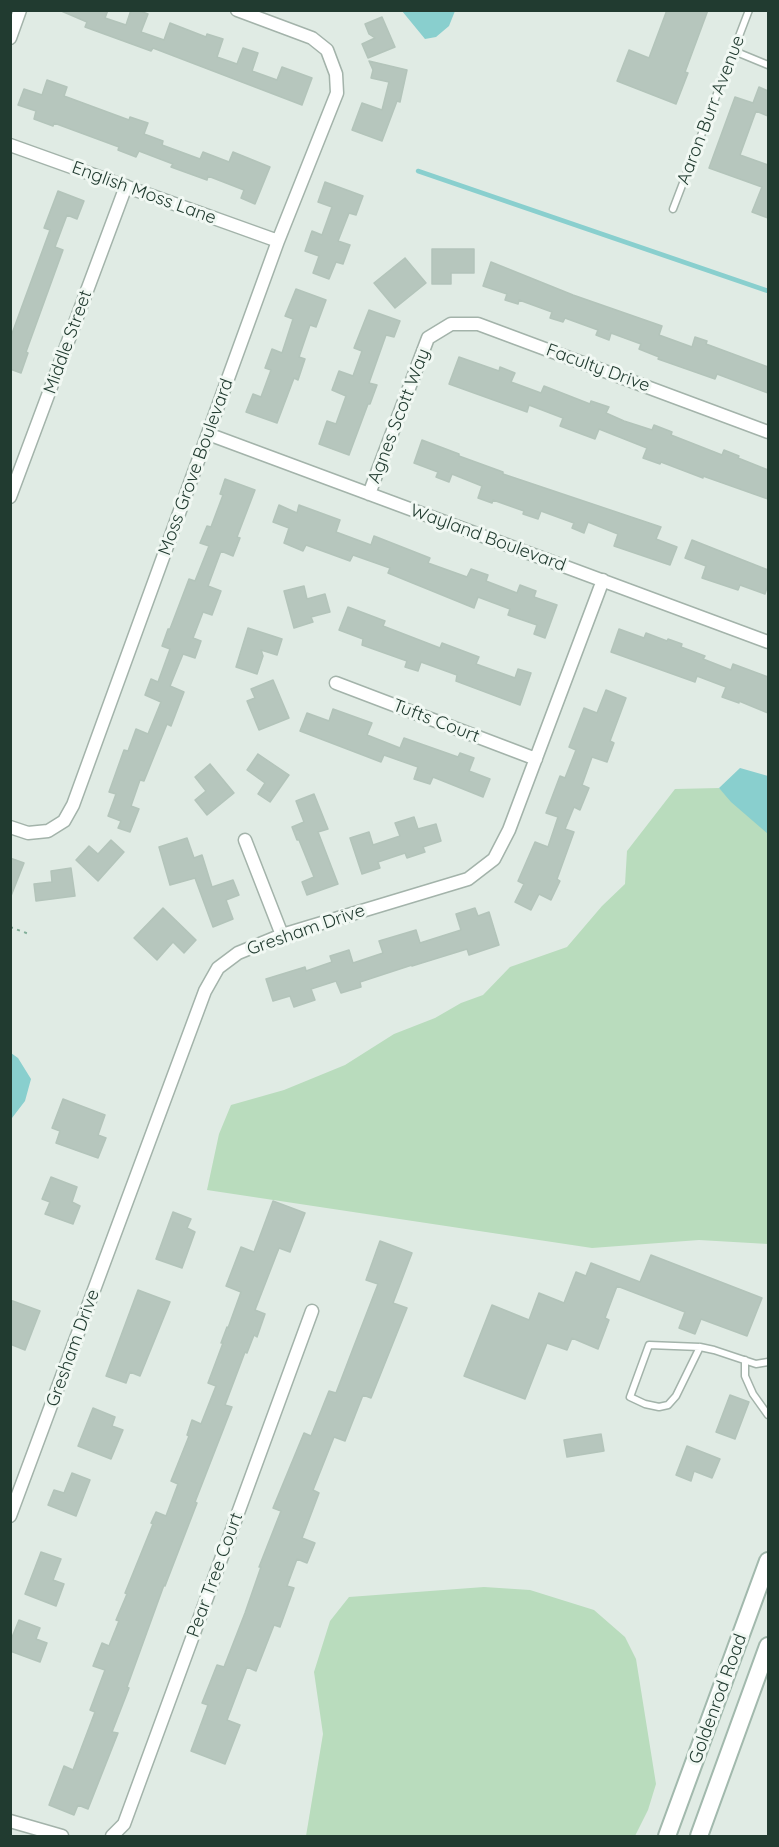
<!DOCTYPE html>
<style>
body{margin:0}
#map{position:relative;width:779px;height:1847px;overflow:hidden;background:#e0ebe4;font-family:Quicksand,sans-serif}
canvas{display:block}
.frame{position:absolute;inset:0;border:12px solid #213b30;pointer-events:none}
</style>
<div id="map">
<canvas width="779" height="1847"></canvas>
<div class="frame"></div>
</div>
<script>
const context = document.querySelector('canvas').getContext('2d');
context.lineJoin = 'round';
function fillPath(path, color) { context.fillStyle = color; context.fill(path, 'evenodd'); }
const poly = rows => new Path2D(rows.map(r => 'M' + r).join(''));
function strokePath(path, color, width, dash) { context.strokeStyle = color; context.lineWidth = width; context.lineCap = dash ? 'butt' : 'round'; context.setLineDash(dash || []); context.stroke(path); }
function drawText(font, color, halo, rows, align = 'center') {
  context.font = font + ' Quicksand,sans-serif'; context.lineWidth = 6; context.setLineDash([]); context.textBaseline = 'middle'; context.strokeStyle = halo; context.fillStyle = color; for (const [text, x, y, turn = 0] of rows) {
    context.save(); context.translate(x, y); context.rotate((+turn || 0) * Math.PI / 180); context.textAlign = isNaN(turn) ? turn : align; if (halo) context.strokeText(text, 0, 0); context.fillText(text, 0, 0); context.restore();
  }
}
fillPath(poly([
 [719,788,768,830,768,1244,699,1240,592,1248,207,1190,219,1134,231,1105,284,1090,345,1065,394,1034,435,1018,461,1003,483,995,510,967,567,947,602,906,625,884,627,851,675,789],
 [484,1587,530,1590,594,1610,625,1637,636,1659,656,1784,648,1810,635,1836,306,1836,323,1734,314,1672,330,1621,349,1597]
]), '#b9dcbd');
fillPath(poly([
 [402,11,455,11,449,26,436,37,425,39],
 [740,768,768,776,768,834,731,802,719,788],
 [11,1053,18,1058,31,1079,25,1101,12,1118,10,1118]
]), '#89cfce');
strokePath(poly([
 [418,171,768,291]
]), '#89cfce', 4.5);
const building = poly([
 [59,10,108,10,105,18,126,25,131,10,137,10,148,14,141,32,164,40,170,23,206,37,207,34,223,39,217,57,237,64,243,48,258,53,252,71,277,80,282,67,312,78,302,105,153,48,151,51,85,27,87,22,59,10],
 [667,10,708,10,685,72,688,73,676,104,617,81,629,50,649,58,667,10],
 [382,17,395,47,368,58,362,44,375,38,369,34,365,24,382,17],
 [369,61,407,70,400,102,397,101,382,141,352,130,362,103,382,110,389,82,371,78,373,70,369,61],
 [47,80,67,87,64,96,129,120,130,117,148,123,144,134,163,141,162,145,200,159,203,152,229,162,233,152,270,167,255,204,241,198,244,190,208,176,207,180,171,167,173,164,139,151,136,157,118,150,119,147,54,123,53,126,34,119,36,111,18,105,24,89,42,95,47,80],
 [759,87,768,91,768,116,756,111,740,155,768,165,768,218,752,212,762,187,709,168,735,97,753,103,759,87],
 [325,182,363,196,356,215,349,213,338,241,350,245,343,264,336,262,329,279,313,273,319,256,305,251,312,231,322,235,332,207,318,202,325,182],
 [58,191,84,201,77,219,67,215,55,247,63,250,26,352,28,353,21,373,10,369,10,339,50,230,44,228,58,191],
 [432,249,474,249,474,273,451,273,451,284,432,284,432,249],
 [405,258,426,283,395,308,374,283,405,258],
 [491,262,573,295,662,326,659,335,692,347,695,337,707,341,706,344,768,367,768,393,717,374,715,379,658,359,659,357,639,349,641,344,611,333,609,340,596,335,598,330,565,318,563,322,550,318,552,312,519,300,518,304,505,300,507,294,483,286,491,262],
 [296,289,326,300,316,327,310,325,299,357,305,359,298,380,294,378,277,423,246,412,253,394,261,397,271,370,265,368,272,349,282,353,293,319,285,316,296,289],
 [369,310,400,321,394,337,386,335,369,383,377,385,370,404,368,404,349,455,319,444,327,421,336,424,346,396,332,390,339,371,353,376,362,351,354,348,369,310],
 [459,357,499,371,500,367,515,373,511,382,541,393,544,386,590,404,591,401,609,407,606,413,624,421,652,430,654,425,672,432,671,435,722,455,724,450,739,456,738,458,768,470,768,499,703,476,703,478,661,462,660,464,643,458,647,448,599,429,595,439,560,426,563,418,529,405,527,412,449,384,459,357],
 [422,440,459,454,459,456,503,472,503,474,661,527,656,539,677,547,670,565,614,546,618,534,588,522,584,533,572,528,574,523,541,511,538,519,523,514,524,511,493,500,492,503,478,498,482,486,452,474,449,482,436,477,438,472,414,463,422,440],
 [225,479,255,490,237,537,240,538,233,556,221,551,208,586,221,591,212,615,203,612,193,638,201,641,195,658,183,654,170,686,184,692,171,726,167,724,144,781,140,780,131,806,139,809,130,832,118,828,121,821,108,816,116,794,109,792,124,750,128,751,136,729,148,734,161,702,145,695,151,679,158,682,170,649,162,646,168,629,170,629,189,579,195,581,209,546,200,543,207,526,211,527,223,495,220,494,225,479],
 [279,505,297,513,299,505,340,520,336,532,371,545,374,536,430,558,428,563,467,577,471,569,488,575,486,581,517,593,520,585,536,591,534,597,557,605,545,638,534,634,537,625,508,615,510,609,478,597,474,608,388,573,390,568,353,555,350,561,306,545,303,551,284,543,289,528,273,522,279,505],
 [692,540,768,570,768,584,765,594,740,585,738,590,702,578,706,566,685,558,692,540],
 [304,586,307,599,325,594,330,612,311,617,313,622,294,628,284,591,304,586],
 [348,607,385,621,383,626,440,648,442,643,479,657,476,664,515,678,518,669,531,673,520,705,456,681,457,675,421,662,418,671,405,667,407,661,362,645,363,639,339,630,348,607],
 [248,628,282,639,277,655,261,650,263,656,257,674,236,667,248,628],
 [619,629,644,638,646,633,667,641,668,639,682,644,681,647,705,656,703,659,731,670,733,664,768,677,768,713,739,701,739,703,722,697,726,687,697,676,695,682,611,652,619,629],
 [273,680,289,718,259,730,247,701,255,698,251,689,273,680],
 [606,690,626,698,610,741,614,743,607,762,592,757,582,785,589,788,580,810,574,807,565,829,574,832,557,879,560,881,551,900,539,894,531,910,515,902,524,884,518,881,535,842,548,847,558,817,546,813,560,776,565,778,576,750,569,747,584,708,597,713,606,690],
 [333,709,372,723,367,735,400,748,404,738,458,757,460,753,474,758,469,771,490,779,483,797,433,777,430,784,414,779,418,767,384,755,381,762,300,731,307,713,329,721,333,709],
 [258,754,289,775,270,802,258,794,265,783,247,770,258,754],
 [210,764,234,793,207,815,195,800,206,791,195,777,210,764],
 [314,794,328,829,318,832,338,884,307,895,302,882,314,877,299,840,297,840,292,827,304,822,296,801,314,794],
 [414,817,418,829,436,824,441,841,423,847,425,852,407,858,405,853,378,862,380,868,362,874,350,838,369,832,373,845,400,836,395,823,414,817],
 [187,838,194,858,202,855,212,887,233,880,239,895,226,900,233,919,213,927,195,878,170,885,159,847,187,838],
 [111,840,124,852,98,881,76,860,89,846,98,854,111,840],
 [10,858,24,863,11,896,10,895,10,858],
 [71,868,75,896,36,901,34,884,52,882,51,871,71,868],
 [163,908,196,940,184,953,173,942,157,960,134,938,163,908],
 [475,908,478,916,489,912,499,945,469,955,467,949,412,966,412,965,360,982,361,987,341,993,336,981,311,989,315,1000,294,1007,290,996,273,1001,266,979,305,967,306,971,332,962,330,956,349,950,353,963,383,953,379,941,416,930,420,943,461,930,456,914,475,908],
 [63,1099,105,1115,98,1135,106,1138,98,1158,56,1143,60,1131,52,1128,63,1099],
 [51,1177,77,1187,72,1202,80,1206,73,1224,45,1214,50,1202,42,1199,51,1177],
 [273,1201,305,1213,290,1252,279,1248,255,1310,265,1314,257,1337,254,1335,247,1353,245,1352,225,1405,232,1407,195,1502,197,1503,165,1586,164,1585,127,1687,129,1688,112,1732,118,1733,88,1809,78,1805,74,1815,49,1805,64,1766,73,1770,95,1712,90,1710,105,1670,93,1666,102,1643,109,1646,119,1621,116,1620,127,1594,125,1593,153,1524,151,1523,156,1512,166,1516,178,1484,171,1481,189,1436,187,1435,192,1420,201,1424,216,1386,208,1383,223,1343,221,1343,227,1327,228,1328,241,1292,226,1286,241,1247,254,1252,273,1201],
 [173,1212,191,1219,187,1228,195,1232,182,1268,156,1259,173,1212],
 [380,1241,412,1253,393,1303,407,1308,371,1398,363,1395,345,1441,334,1437,313,1490,319,1493,302,1538,315,1543,307,1563,297,1559,287,1586,294,1588,280,1627,274,1625,256,1671,247,1667,227,1720,240,1725,225,1764,191,1751,208,1705,202,1703,217,1665,224,1667,245,1613,261,1567,259,1567,281,1511,273,1508,304,1433,311,1436,329,1391,336,1393,354,1346,378,1284,366,1280,380,1241],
 [651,1255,762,1298,747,1336,701,1319,695,1334,679,1328,685,1312,617,1286,605,1318,609,1320,598,1349,572,1338,567,1350,547,1343,525,1399,464,1376,492,1305,529,1320,539,1293,564,1303,576,1272,586,1276,591,1263,640,1282,651,1255],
 [138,1290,170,1302,140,1376,130,1372,126,1383,106,1376,138,1290],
 [10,1300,40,1311,25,1350,10,1344,10,1300],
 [730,1395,749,1402,735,1439,716,1432,730,1395],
 [93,1408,115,1417,112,1426,123,1430,111,1459,78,1446,93,1408],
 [601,1434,604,1451,567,1457,564,1440,601,1434],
 [687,1446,720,1459,712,1478,694,1471,691,1481,676,1475,687,1446],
 [72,1473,90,1480,76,1516,48,1505,54,1490,64,1493,72,1473],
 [41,1552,61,1559,53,1580,64,1584,56,1606,25,1594,41,1552],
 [19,1620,40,1628,36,1639,47,1643,40,1662,10,1651,10,1642,19,1620]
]);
fillPath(building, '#b6c6bd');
strokePath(building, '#b3c4ba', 1.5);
const lane = poly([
 [734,51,768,65],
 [673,209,749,10],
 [700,1347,676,1396,668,1405,659,1407,645,1404,630,1397,649,1345,700,1347,714,1350,756,1364,768,1362],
 [745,1360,745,1376,753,1394,768,1415]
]);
const street = poly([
 [10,38,20,10],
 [10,145,278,241],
 [208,434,768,642],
 [369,494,428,338,451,324,478,324,768,432],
 [10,497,126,186],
 [336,683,536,759],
 [10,827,28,833,48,831,64,821,73,805,278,241,337,93,336,74,327,50,312,38,237,10],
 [245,840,282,935],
 [10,1516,205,991,218,968,238,953,282,935,468,879,494,859,509,830,603,580],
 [10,1821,62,1836],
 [112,1836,124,1824,312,1311]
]);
const secondary = poly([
 [667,1836,768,1561],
 [699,1836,768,1646]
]);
strokePath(lane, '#a3b3aa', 9);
strokePath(street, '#a3b3aa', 15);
strokePath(secondary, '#a2b9ad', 20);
strokePath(poly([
 [10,927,29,934]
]), '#81ae98', 2, [3, 4.5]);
strokePath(lane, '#fff', 6);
strokePath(street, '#fff', 12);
strokePath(secondary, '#fff', 16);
drawText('18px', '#213b30', '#f1f8f3', [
 ["Aaron Burr Avenue",711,110,-69],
 ["English Moss Lane",144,193,20],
 ["Middle Street",68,342,-70],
 ["Faculty Drive",598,368,20],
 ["Agnes Scott Way",399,416,-69],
 ["Moss Grove Boulevard",196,467,-70],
 ["Wayland Boulevard",488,538,20],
 ["Tufts Court",436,721,21],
 ["Gresham Drive",306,930,-19],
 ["Gresham Drive",73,1348,-70],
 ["Pear Tree Court",215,1575,-70],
 ["Goldenrod Road",718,1699,-70]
]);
</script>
